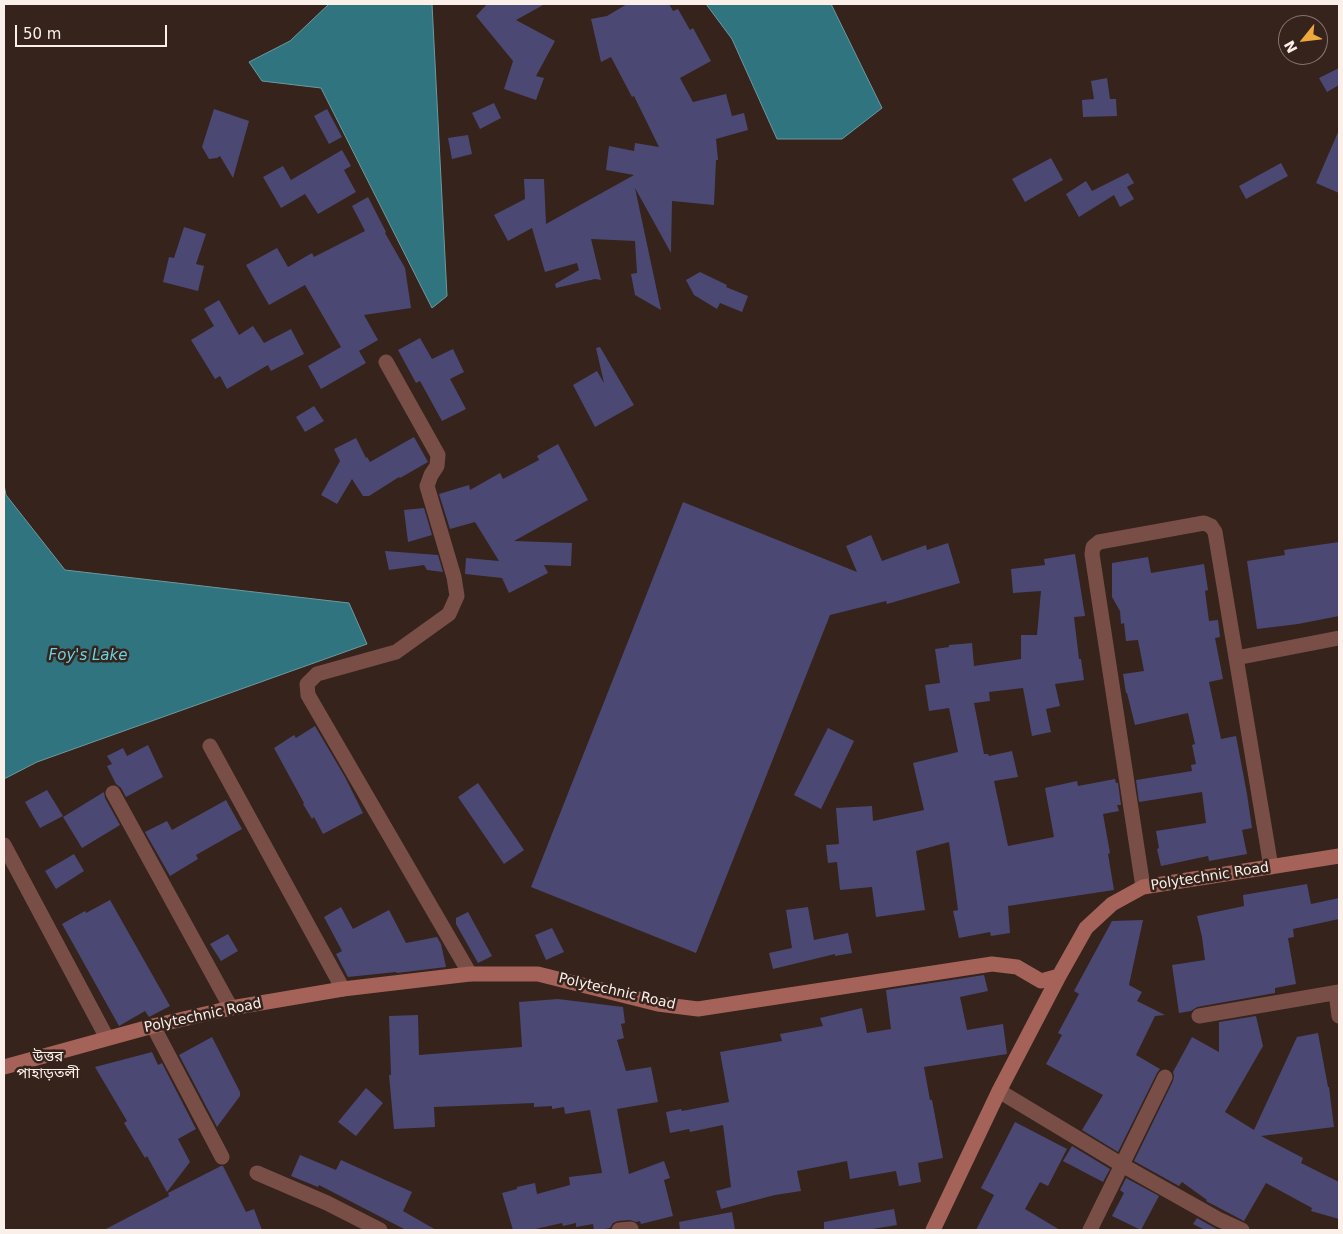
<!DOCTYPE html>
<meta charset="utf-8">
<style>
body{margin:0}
#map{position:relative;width:1343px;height:1234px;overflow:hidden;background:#35231c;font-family:"DejaVu Sans",sans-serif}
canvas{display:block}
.frame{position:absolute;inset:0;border:5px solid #fbefea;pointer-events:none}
.north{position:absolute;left:1278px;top:15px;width:50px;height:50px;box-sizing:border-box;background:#35231c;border:1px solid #84756e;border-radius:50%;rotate:241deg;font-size:14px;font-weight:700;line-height:20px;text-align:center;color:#fbefea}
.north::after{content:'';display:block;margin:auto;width:18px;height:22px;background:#efa73e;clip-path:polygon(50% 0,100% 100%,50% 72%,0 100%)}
.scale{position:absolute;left:15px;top:25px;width:152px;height:22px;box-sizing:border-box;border:2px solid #fbefea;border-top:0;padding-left:6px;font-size:15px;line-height:18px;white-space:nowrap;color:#fbefea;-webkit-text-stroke:4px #35231c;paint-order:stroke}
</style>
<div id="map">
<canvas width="1343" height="1234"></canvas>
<div class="frame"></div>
<div class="north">N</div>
<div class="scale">50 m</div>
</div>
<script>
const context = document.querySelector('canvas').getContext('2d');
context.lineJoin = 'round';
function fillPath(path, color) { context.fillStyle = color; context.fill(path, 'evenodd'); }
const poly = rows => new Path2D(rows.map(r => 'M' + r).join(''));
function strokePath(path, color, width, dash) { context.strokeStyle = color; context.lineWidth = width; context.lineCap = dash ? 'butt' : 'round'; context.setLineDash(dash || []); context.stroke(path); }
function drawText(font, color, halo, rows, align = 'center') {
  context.font = font + ' "DejaVu Sans","Noto Sans Bengali",sans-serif'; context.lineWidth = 5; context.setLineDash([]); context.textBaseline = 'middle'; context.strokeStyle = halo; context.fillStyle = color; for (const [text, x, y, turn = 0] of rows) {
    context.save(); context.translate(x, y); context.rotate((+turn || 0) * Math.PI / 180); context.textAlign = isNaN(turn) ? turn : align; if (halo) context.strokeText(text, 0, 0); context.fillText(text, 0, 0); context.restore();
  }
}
const water = poly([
 [329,4,432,4,447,296,432,308,321,88,262,81,249,62,290,41,329,4],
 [706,4,831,4,882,108,842,139,777,139,732,39,706,4],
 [4,485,6,495,65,570,349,603,367,644,37,762,4,779,4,485]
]);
fillPath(water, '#30747f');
strokePath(water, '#6d999f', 1);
fillPath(poly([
 [487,4,545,4,516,20,555,41,536,76,544,78,536,100,504,89,513,61,476,16],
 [627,4,669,4,673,11,678,9,690,30,693,28,711,61,680,78,693,102,726,94,732,116,744,113,748,130,716,139,718,160,716,160,714,205,672,201,671,253,635,188,661,310,635,295,631,274,637,273,635,241,591,239,601,280,595,279,556,288,555,284,579,270,577,263,545,272,532,228,508,241,494,215,525,199,524,179,544,179,546,224,634,175,606,170,609,146,634,151,635,143,659,147,634,96,632,97,611,57,601,62,591,19,607,16],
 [1339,68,1339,85,1327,92,1319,78],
 [1107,78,1110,99,1116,99,1117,116,1083,117,1082,100,1094,99,1091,81],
 [494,103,501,118,480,129,472,113],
 [214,109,249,121,233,178,220,156,217,158,209,159,202,147],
 [327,109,342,137,329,144,314,116],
 [1339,130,1339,193,1316,183],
 [468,135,472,154,452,159,448,138],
 [342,150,351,166,344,170,356,192,318,214,305,194,281,208,263,177,283,166,291,180],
 [1051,158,1063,180,1025,202,1012,179],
 [1281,163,1288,176,1246,199,1239,186],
 [1128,173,1134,183,1127,187,1134,199,1120,207,1114,195,1079,217,1066,194,1086,181,1092,191],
 [368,197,386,232,385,233,405,268,411,308,364,315,378,340,359,351,366,363,321,389,308,366,341,347,305,285,269,305,246,265,277,248,288,267,312,253,314,257,365,231,352,206],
 [184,227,206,234,196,264,204,266,198,291,163,282,169,257,174,258],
 [700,272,727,285,726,287,748,296,742,312,720,303,717,309,694,295,686,280],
 [219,300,239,335,253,326,264,343,291,329,304,354,271,371,268,365,227,389,220,376,215,379,191,340,214,326,204,309],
 [420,338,432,359,453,349,464,372,450,379,466,409,442,421,420,381,416,383,398,350],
 [600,347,634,405,595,427,573,385,597,371,604,383,596,348],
 [314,406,324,421,305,432,296,417],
 [414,437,428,462,400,478,399,477,369,496,363,496,352,479,337,504,321,495,340,461,334,449,356,438,366,458,367,457,370,462],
 [558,444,588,500,514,541,572,543,571,566,544,565,548,573,509,593,502,578,465,574,466,558,499,561,475,522,450,529,439,494,469,485,470,490,500,473,503,479,539,460,537,456],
 [683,502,857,572,846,546,871,535,882,561,926,545,927,550,948,543,960,583,887,604,886,601,830,615,696,953,531,887],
 [424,508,432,535,408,542,404,510],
 [1339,542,1339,616,1298,624,1257,629,1247,561,1285,555,1284,550],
 [385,551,438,555,443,572,427,570,424,565,389,570],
 [1075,554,1085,616,1074,617,1079,659,1081,659,1084,680,1055,684,1060,706,1046,709,1051,732,1032,736,1023,688,989,692,990,701,974,703,984,754,988,754,989,756,1012,751,1018,777,994,781,1008,846,1054,837,1045,788,1077,781,1078,786,1115,779,1116,783,1118,783,1121,805,1117,805,1119,811,1103,814,1110,853,1108,854,1114,890,1008,906,1010,933,991,936,990,932,959,938,953,911,958,910,949,842,916,851,925,910,876,917,872,887,840,890,837,862,828,863,826,845,839,844,836,808,872,806,873,821,924,810,913,763,958,752,949,708,929,711,925,685,940,683,935,649,949,647,949,645,972,643,974,666,1021,659,1021,635,1037,635,1041,591,1013,593,1011,569,1045,565,1044,559],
 [1148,557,1151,573,1204,564,1208,590,1205,591,1209,621,1218,620,1220,637,1215,638,1223,679,1209,682,1221,739,1236,736,1247,794,1252,828,1242,830,1247,854,1209,861,1208,856,1161,866,1157,849,1159,848,1156,831,1206,823,1202,792,1139,802,1136,780,1192,771,1191,765,1196,764,1192,745,1195,744,1188,713,1135,725,1127,693,1126,693,1123,674,1144,671,1138,640,1126,641,1124,623,1121,624,1120,611,1112,597,1112,563],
 [315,726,345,777,363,813,323,834,314,817,312,819,303,804,304,803,274,748,294,735,296,738],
 [828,728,854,741,821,809,794,795],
 [148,745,163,777,126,797,121,788,116,784,107,766,112,764,107,756,123,748,127,756],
 [478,783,524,850,504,864,458,797],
 [47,790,63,816,40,828,25,802],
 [104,792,105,798,120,825,82,848,63,817],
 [226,800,242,829,196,855,198,859,170,876,145,832,167,821,172,830],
 [74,854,84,871,56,889,45,871],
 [1307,884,1311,904,1339,898,1339,919,1293,929,1294,937,1288,938,1296,984,1275,988,1275,993,1197,1007,1191,1011,1179,1013,1172,965,1205,960,1202,937,1197,916,1244,906,1243,895],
 [110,900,170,1006,149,1017,145,1011,119,1026,62,924,85,911,86,913],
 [341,907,353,929,389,910,406,943,437,937,441,944,446,967,397,973,396,972,348,977,336,954,342,951,324,917],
 [808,907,814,940,848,933,852,953,835,956,835,954,773,969,769,953,792,948,786,910],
 [468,912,492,956,478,963,456,924,456,918],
 [1143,920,1129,985,1142,992,1137,1001,1165,1015,1155,1016,1136,1055,1160,1069,1157,1073,1118,1152,1082,1130,1103,1095,1046,1064,1062,1035,1058,1033,1079,994,1074,991,1112,921],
 [552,928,564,952,546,960,535,935],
 [228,934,238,951,221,961,210,944],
 [984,975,988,991,960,997,967,1030,1003,1024,1007,1054,924,1067,930,1100,932,1100,943,1158,918,1163,921,1182,899,1186,896,1171,850,1179,847,1161,797,1171,801,1191,775,1195,721,1209,716,1191,731,1187,723,1125,690,1132,689,1129,670,1133,666,1112,681,1109,682,1111,729,1102,720,1052,782,1041,780,1034,823,1026,820,1018,862,1008,867,1033,891,1029,886,990],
 [558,999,623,1007,625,1023,621,1024,624,1038,617,1040,626,1071,651,1067,658,1102,617,1109,629,1174,664,1161,670,1178,664,1180,673,1216,641,1224,640,1221,636,1222,630,1220,618,1221,613,1223,610,1228,600,1230,594,1230,593,1224,576,1227,576,1223,563,1226,562,1223,531,1230,513,1230,502,1193,517,1189,517,1187,535,1183,537,1194,570,1185,569,1177,602,1173,590,1110,565,1114,564,1107,552,1109,552,1106,534,1107,534,1103,434,1107,435,1127,394,1129,389,1075,391,1075,389,1016,418,1015,419,1055,522,1047,519,1002],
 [1256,1016,1263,1046,1225,1112,1254,1130,1297,1037,1318,1033,1328,1087,1329,1087,1334,1127,1261,1136,1303,1158,1301,1163,1339,1182,1339,1219,1311,1211,1312,1208,1266,1183,1244,1221,1206,1201,1207,1200,1182,1182,1179,1186,1134,1161,1173,1081,1174,1076,1173,1072,1192,1037,1219,1052,1219,1022],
 [212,1037,240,1092,240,1096,217,1127,179,1055],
 [152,1052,158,1065,162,1063,196,1129,178,1139,190,1162,167,1192,147,1156,145,1158,124,1123,127,1121,95,1067],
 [366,1088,383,1103,356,1136,338,1122],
 [1015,1122,1067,1149,1048,1186,1040,1182,1025,1209,1060,1230,976,1230,994,1195,981,1188],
 [1072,1146,1110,1169,1103,1182,1063,1161],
 [300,1155,336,1170,341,1160,412,1192,403,1211,436,1230,406,1230,319,1185,318,1187,291,1176],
 [221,1166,223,1166,246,1212,254,1209,262,1230,104,1230,169,1196,168,1193],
 [1126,1178,1159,1196,1141,1230,1112,1216,1124,1193,1120,1190],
 [894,1209,897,1225,866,1230,824,1230,824,1222],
 [732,1212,735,1230,680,1230,679,1222],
 [1197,1218,1213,1227,1219,1230,1205,1230,1193,1224]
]), '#4b4973');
strokePath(poly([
 [386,362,438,455,437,466,431,475,427,486,454,577,457,596,449,614,396,652,317,674,307,684,308,695,470,974],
 [1236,658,1339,638],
 [210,746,343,989],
 [113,793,231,1008],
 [4,845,107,1038],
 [1143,887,1092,554,1093,547,1099,542,1204,523,1211,526,1215,532,1271,867],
 [1336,993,1339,1016],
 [1199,1016,1339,992],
 [153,1026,222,1157],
 [999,1091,1122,1165,1218,1219,1242,1230],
 [257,1173,327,1203,380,1230],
 [619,1230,631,1229],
 [1090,1230,1165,1077]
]), '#784e47', 15);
strokePath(poly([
 [4,1067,153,1026,231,1008,343,989,470,974,538,974,658,1004,698,1009,992,964,1017,967,1041,981,1059,976,1086,928,1112,904,1143,887,1339,856],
 [933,1230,999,1091,1059,976]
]), '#a46258', 15);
drawText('14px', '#fbefea', '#35231c', [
 ["Polytechnic Road",1210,877,-9],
 ["Polytechnic Road",617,992,13],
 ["Polytechnic Road",203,1016,-12]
]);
drawText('italic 15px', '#6ad3e4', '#35231c', [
 ["Foy's Lake",88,656]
]);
drawText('15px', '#fbefea', '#35231c', [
 ["উত্তর",48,1057],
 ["পাহাড়তলী",48,1074]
]);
</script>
